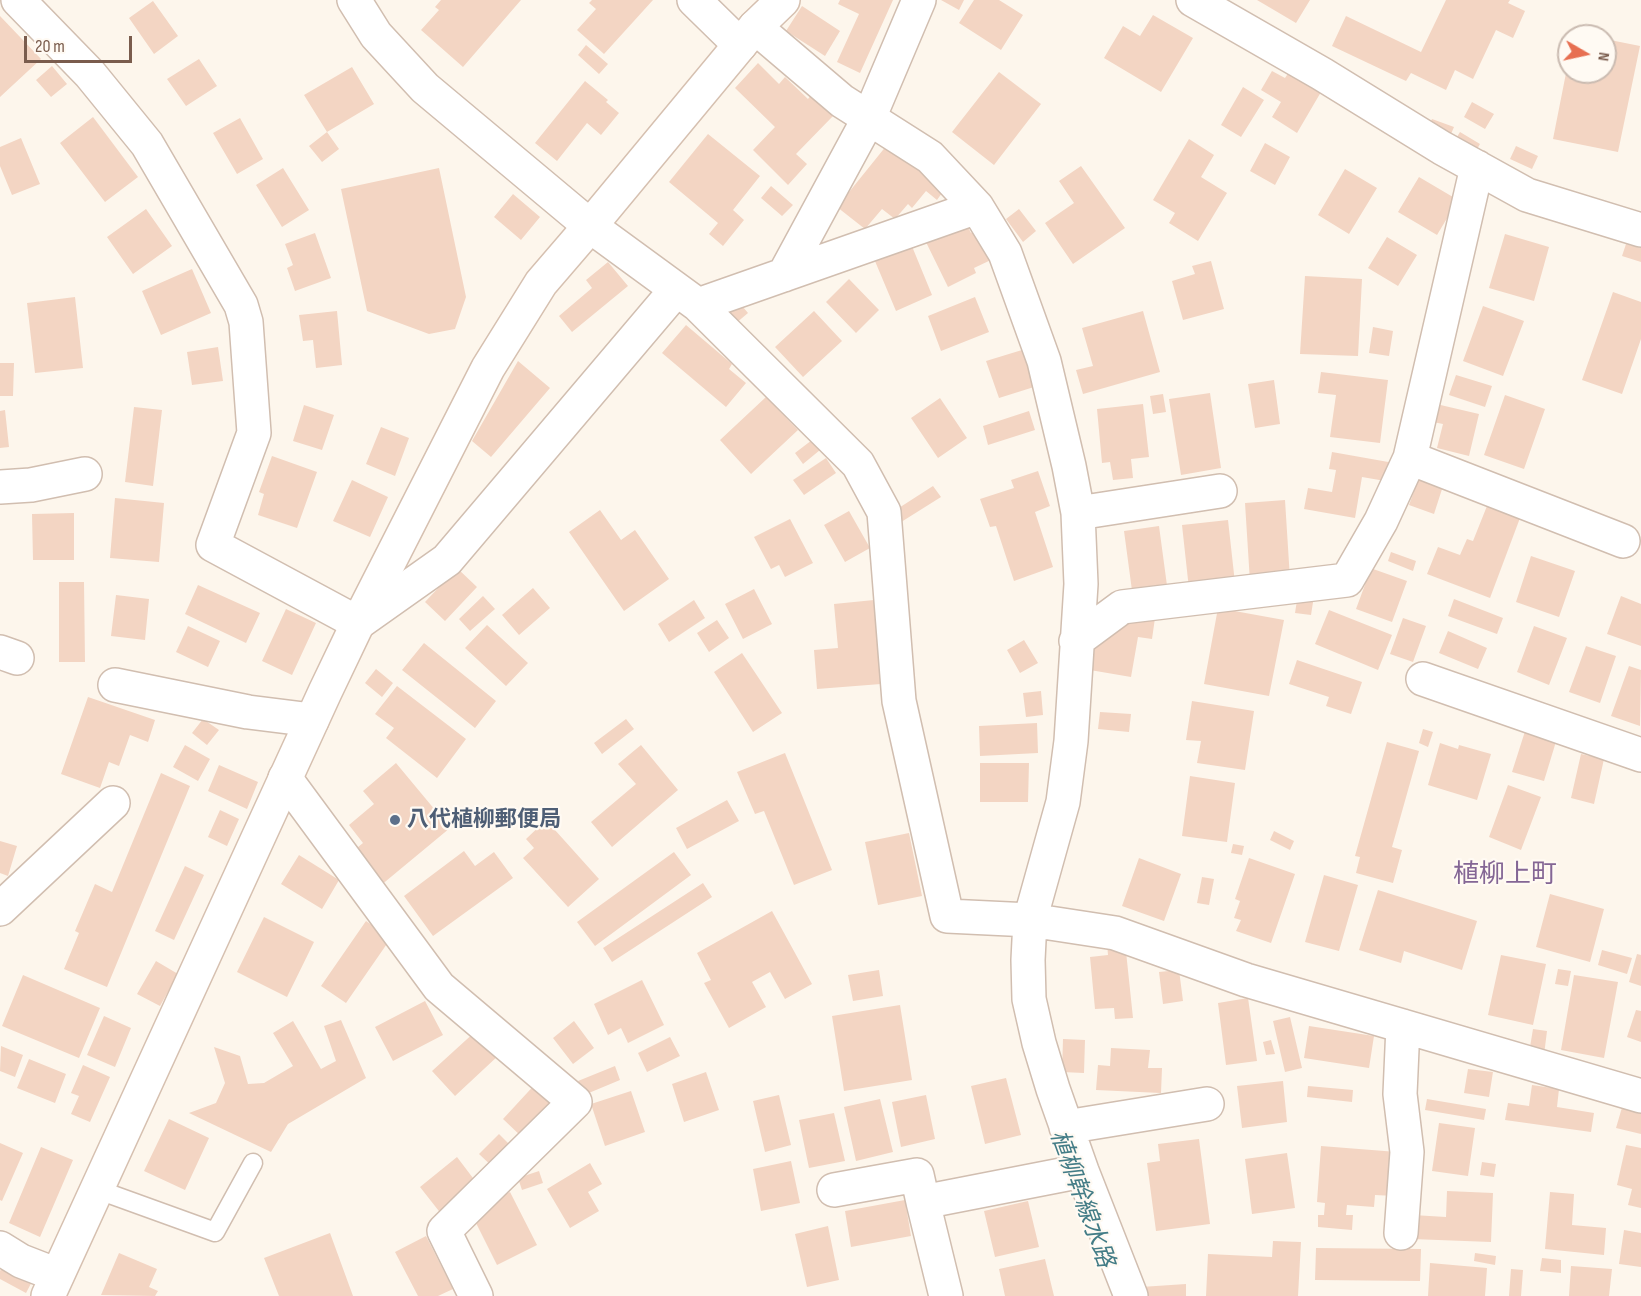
<!DOCTYPE html>
<meta charset="utf-8">
<style>
body{margin:0}
#map{position:relative;width:1641px;height:1296px;overflow:hidden;background:#fdf6ec;font-family:"Sofia Sans Condensed",sans-serif}
canvas{display:block}
.north{position:absolute;left:1557px;top:24px;width:60px;height:60px;box-sizing:border-box;background:#fffaf3;border:2px solid #cabbb1;border-radius:50%;rotate:99deg;font-size:16px;font-weight:700;line-height:24px;text-align:center;color:#7a5c4d}
.north::after{content:'';display:block;margin:auto;width:21px;height:27px;background:#e76f51;clip-path:polygon(50% 0,100% 100%,50% 72%,0 100%)}
.scale{position:absolute;left:24px;top:36px;width:108px;height:27px;box-sizing:border-box;border:3px solid #7a5c4d;border-top:0;padding-left:8px;font-size:18px;line-height:21px;white-space:nowrap;color:#7a5c4d;-webkit-text-stroke:4px #fffaf3;paint-order:stroke}
</style>
<div id="map">
<canvas width="1641" height="1296"></canvas>
<div class="north">N</div>
<div class="scale">20 m</div>
</div>
<script>
const context = document.querySelector('canvas').getContext('2d');
context.lineJoin = 'round';
function fillPath(path, color) { context.fillStyle = color; context.fill(path, 'evenodd'); }
const poly = rows => new Path2D(rows.map(r => 'M' + r).join(''));
function strokePath(path, color, width, dash) { context.strokeStyle = color; context.lineWidth = width; context.lineCap = dash ? 'butt' : 'round'; context.setLineDash(dash || []); context.stroke(path); }
function drawText(font, color, halo, rows, align = 'center') {
  context.font = font + ' "Sofia Sans Condensed","Noto Sans JP",sans-serif'; context.lineWidth = 4.5; context.setLineDash([]); context.textBaseline = 'middle'; context.strokeStyle = halo; context.fillStyle = color; for (const [text, x, y, turn = 0] of rows) {
    context.save(); context.translate(x, y); context.rotate((+turn || 0) * Math.PI / 180); context.textAlign = isNaN(turn) ? turn : align; if (halo) context.strokeText(text, 0, 0); context.fillText(text, 0, 0); context.restore();
  }
}
fillPath(poly([
 [441,0,521,0,463,67,421,30,439,10,435,7],
 [592,0,653,0,604,54,577,30,596,9,589,3],
 [840,0,893,0,860,73,837,62,859,14,838,4],
 [941,0,964,0,959,10],
 [974,0,999,0,1023,15,1001,50,959,23],
 [1257,0,1310,0,1296,23],
 [1446,0,1510,0,1508,3,1525,11,1513,38,1496,30,1473,79,1455,70,1446,90,1411,73,1406,81,1332,46,1346,16,1421,52],
 [153,1,178,36,154,54,129,18],
 [802,6,840,31,825,56,786,31],
 [1153,15,1193,38,1161,92,1104,58,1123,26,1140,36],
 [0,16,41,59,0,97],
 [1605,39,1640,46,1618,152,1553,139,1568,63,1569,72,1605,72],
 [586,45,608,64,599,74,578,55],
 [199,59,217,86,186,106,167,79],
 [758,63,779,84,785,77,808,99,811,95,833,116,796,154,807,164,788,185,753,150,775,127,735,88],
 [52,66,67,84,51,97,36,80],
 [352,67,374,104,327,132,339,149,322,162,309,146,327,132,304,95],
 [1272,71,1285,78,1289,72,1321,92,1297,133,1272,117,1281,102,1261,90],
 [999,72,1041,104,994,165,952,132],
 [585,81,608,100,606,102,619,113,601,135,587,123,557,161,535,143],
 [1243,87,1264,100,1241,137,1221,125],
 [1472,102,1494,114,1485,129,1464,117],
 [93,117,138,177,105,202,60,143],
 [240,118,263,159,237,174,213,133],
 [1432,119,1454,127,1451,134,1429,126],
 [1460,132,1480,144,1473,156,1452,145],
 [708,134,760,176,733,210,744,220,723,246,709,234,718,223,669,182],
 [21,138,40,184,12,195,0,166,0,147],
 [1189,139,1214,155,1201,177,1227,193,1198,241,1169,223,1175,213,1153,200],
 [891,140,947,186,937,200,926,191,912,208,908,204,895,219,882,209,865,229,837,207],
 [1265,143,1290,157,1275,185,1250,171],
 [1516,146,1538,156,1532,169,1510,159],
 [1081,166,1125,228,1073,264,1045,223,1074,203,1059,181],
 [283,168,309,210,282,227,256,185],
 [439,168,466,297,455,329,429,334,367,311,341,189],
 [1345,169,1377,188,1349,234,1318,215],
 [1419,177,1458,200,1437,235,1398,212],
 [771,186,793,205,782,216,761,198],
 [513,194,540,217,521,240,494,217],
 [146,209,172,246,133,274,107,237],
 [1019,209,1036,231,1023,242,1006,219],
 [966,223,971,233,978,229,993,259,974,268,976,273,948,287,922,234],
 [315,233,331,278,295,291,287,268,293,265,285,244],
 [1505,234,1549,247,1534,301,1489,288],
 [1387,237,1417,255,1398,286,1368,268],
 [909,239,932,295,896,311,872,254],
 [1626,244,1641,248,1641,262,1622,256],
 [1211,261,1224,309,1183,320,1172,281,1195,274,1192,266],
 [608,262,628,286,572,332,559,316,592,288,586,280],
 [192,269,211,313,161,335,142,291],
 [1305,276,1362,279,1358,356,1300,354],
 [849,279,879,310,856,333,826,302],
 [1613,292,1641,302,1641,339,1622,394,1582,380],
 [733,295,748,313,735,324,720,306],
 [75,297,83,368,35,373,27,303],
 [975,297,989,332,941,351,928,316],
 [1483,306,1524,321,1503,376,1463,361],
 [337,311,342,365,316,368,313,340,303,341,299,315],
 [814,311,842,341,803,377,775,347],
 [1143,311,1160,372,1083,394,1076,370,1093,366,1082,328],
 [686,325,732,364,729,369,746,383,726,407,662,353],
 [1373,327,1393,331,1389,356,1369,353],
 [218,347,223,381,192,385,187,352],
 [1022,350,1034,387,999,398,986,361],
 [518,361,550,388,491,457,472,441],
 [0,363,14,363,13,396,0,396],
 [1321,372,1388,380,1380,443,1330,437,1336,395,1318,393],
 [1456,375,1492,386,1485,407,1449,395],
 [1274,380,1280,424,1255,428,1248,384],
 [1210,393,1221,468,1181,475,1169,399],
 [1163,394,1166,412,1153,414,1150,396],
 [1505,395,1545,409,1524,469,1484,455],
 [766,397,798,430,751,474,720,440],
 [940,398,967,438,938,458,911,418],
 [1432,403,1479,414,1469,456,1437,448,1443,424,1428,421],
 [1143,404,1149,457,1131,459,1133,478,1113,480,1110,462,1102,463,1097,409],
 [304,405,334,415,322,450,293,441],
 [134,407,162,410,153,486,125,482],
 [5,410,9,447,0,448,0,411],
 [1029,411,1035,430,988,445,983,426],
 [381,427,409,438,395,476,366,464],
 [812,440,820,450,803,464,795,453],
 [1332,452,1394,463,1391,482,1362,477,1355,518,1304,509,1308,488,1332,492,1336,470,1329,469],
 [272,456,317,472,297,528,258,515,264,494,259,492],
 [826,458,836,473,804,495,793,480],
 [1038,471,1050,506,1035,512,1053,567,1014,581,996,526,990,527,980,499,1014,488,1011,480],
 [1419,478,1443,486,1434,514,1409,505],
 [352,480,388,497,370,537,333,521],
 [933,486,941,497,898,524,891,513],
 [115,498,164,503,159,562,110,558],
 [1285,500,1290,579,1250,582,1245,503],
 [1487,506,1520,518,1490,598,1427,574,1438,547,1460,555,1467,539,1473,541],
 [600,510,621,540,635,530,669,579,624,611,569,532],
 [849,511,870,548,845,562,824,525],
 [74,513,74,560,33,560,32,514],
 [790,519,813,563,785,577,779,565,771,569,754,537],
 [1228,520,1235,583,1189,589,1182,525],
 [1159,526,1168,593,1133,598,1124,531],
 [1391,552,1416,561,1413,571,1388,561],
 [1531,556,1575,571,1559,617,1516,602],
 [1359,564,1407,581,1392,622,1356,609,1366,582,1354,577],
 [457,568,477,587,445,621,425,602],
 [59,582,84,582,85,662,59,662],
 [198,585,260,613,246,643,185,614],
 [533,588,550,608,519,635,502,615],
 [754,589,772,624,743,639,725,604],
 [1298,594,1314,596,1311,615,1295,613],
 [116,595,149,599,145,640,111,636],
 [483,596,495,609,470,631,459,619],
 [1621,596,1641,604,1641,646,1607,634],
 [1454,599,1503,618,1497,634,1448,616],
 [694,600,705,618,669,642,658,624],
 [874,600,881,684,817,689,814,650,838,648,834,604],
 [1218,608,1284,620,1269,696,1204,684],
 [286,609,316,623,292,675,262,661],
 [1329,610,1392,635,1378,670,1315,644],
 [1155,618,1152,639,1138,637,1131,677,1090,670,1096,635,1111,624],
 [1403,618,1426,626,1413,662,1390,654],
 [717,620,729,638,709,652,697,633],
 [487,625,528,663,506,686,465,648],
 [188,626,220,641,208,667,176,652],
 [1534,626,1567,638,1549,685,1517,672],
 [1448,631,1487,648,1478,669,1439,653],
 [1024,640,1038,663,1020,673,1007,650],
 [424,643,496,701,475,728,402,670],
 [1586,646,1616,656,1600,703,1569,692],
 [742,653,782,713,753,732,714,672],
 [1297,660,1362,682,1351,714,1326,706,1329,697,1289,684],
 [1629,666,1641,670,1640,726,1611,716],
 [376,669,393,683,382,697,365,683],
 [397,686,466,739,437,778,386,738,394,728,375,714],
 [1041,691,1043,715,1026,717,1023,693],
 [88,697,155,720,148,742,130,735,119,766,109,762,100,788,61,774],
 [1192,701,1254,711,1245,770,1197,763,1201,741,1186,740],
 [1100,712,1131,714,1129,732,1098,729],
 [203,719,219,730,207,745,192,733],
 [626,719,634,729,602,754,594,743],
 [1037,723,1038,753,980,756,979,726],
 [1527,725,1558,735,1544,781,1512,772],
 [1423,729,1433,732,1428,747,1419,743],
 [1387,742,1419,751,1392,847,1402,850,1393,883,1356,873,1360,857,1355,856],
 [1440,743,1458,749,1459,745,1491,754,1477,800,1428,785],
 [185,745,210,759,198,781,173,767],
 [641,745,678,790,612,847,591,822,636,784,618,764],
 [785,753,832,870,794,885,764,811,755,814,737,772],
 [1581,754,1604,759,1594,804,1571,798],
 [396,763,450,828,380,886,352,852,363,843,349,825,374,804,363,791],
 [980,763,1029,763,1028,802,980,802],
 [219,765,258,782,247,809,208,791],
 [161,773,190,786,107,987,64,969,79,933,75,931,95,884,112,892],
 [1190,776,1235,783,1227,842,1182,836],
 [1508,785,1541,797,1521,850,1489,837],
 [727,800,739,821,687,849,676,828],
 [220,810,239,819,227,846,208,837],
 [546,820,599,879,568,907,523,858,534,848,526,839],
 [1274,831,1294,841,1290,850,1270,840],
 [909,833,922,896,878,905,865,842],
 [0,841,17,846,8,876,0,873],
 [1233,844,1244,846,1242,855,1231,853],
 [464,851,475,866,494,852,513,878,433,936,404,896],
 [674,852,691,875,595,946,577,922],
 [299,855,339,880,322,909,281,884],
 [1139,858,1181,874,1164,921,1122,906],
 [1249,858,1295,874,1271,943,1236,931,1241,920,1234,918,1240,901,1235,899],
 [185,866,204,875,174,940,155,931],
 [1324,875,1358,885,1339,951,1305,942],
 [1202,877,1214,879,1209,905,1197,903],
 [703,883,712,897,612,962,603,948],
 [1378,890,1477,921,1462,970,1404,951,1401,963,1359,950],
 [1550,894,1604,909,1590,962,1536,947],
 [772,911,812,984,785,999,770,972,752,982,766,1007,729,1028,704,983,711,980,697,953],
 [264,917,314,942,287,997,237,972],
 [366,921,391,938,346,1003,321,986],
 [1125,942,1133,1018,1115,1019,1114,1008,1095,1009,1090,957,1108,955,1107,944],
 [1602,950,1632,958,1627,974,1598,965],
 [1637,954,1641,955,1641,986,1629,982],
 [1501,955,1546,964,1533,1025,1488,1015],
 [156,961,178,974,160,1006,137,994],
 [1558,969,1571,971,1568,986,1555,984],
 [879,970,883,996,853,1001,848,975],
 [1179,970,1183,1001,1163,1004,1159,972],
 [23,975,100,1008,79,1058,2,1026],
 [1574,975,1618,982,1604,1058,1561,1050],
 [642,980,664,1025,628,1043,621,1028,608,1035,594,1004],
 [1248,998,1257,1061,1226,1065,1218,1003],
 [425,1001,443,1035,393,1061,375,1027],
 [900,1005,912,1080,844,1091,832,1016],
 [1636,1010,1641,1011,1641,1042,1627,1037],
 [104,1016,131,1028,115,1067,87,1055],
 [1290,1017,1302,1068,1285,1072,1273,1021],
 [341,1020,366,1078,288,1124,271,1152,189,1113,216,1103,225,1083,214,1047,240,1056,248,1084,264,1083,293,1066,273,1033,293,1021,321,1069,336,1061,324,1026],
 [574,1021,594,1048,573,1064,553,1038],
 [1309,1026,1374,1036,1369,1068,1304,1058],
 [1533,1029,1547,1031,1544,1055,1529,1053],
 [477,1030,499,1055,455,1096,432,1071],
 [670,1037,680,1056,647,1072,638,1053],
 [1063,1039,1085,1040,1084,1073,1062,1072],
 [1271,1040,1275,1054,1266,1055,1263,1042],
 [1,1046,23,1055,15,1077,0,1071],
 [1111,1048,1150,1050,1148,1068,1162,1068,1161,1093,1096,1090,1098,1065,1110,1066],
 [29,1059,66,1074,55,1103,17,1088],
 [83,1065,110,1077,90,1122,71,1114,79,1096,71,1093],
 [615,1066,620,1080,584,1095,578,1081],
 [1468,1069,1493,1072,1489,1097,1464,1093],
 [706,1072,719,1110,684,1122,672,1084],
 [1006,1078,1021,1135,985,1144,971,1086],
 [539,1080,559,1098,523,1138,503,1119],
 [1283,1081,1287,1122,1242,1128,1237,1086],
 [1532,1085,1559,1089,1557,1107,1594,1113,1591,1132,1505,1120,1508,1103,1529,1106],
 [1308,1086,1353,1090,1352,1102,1307,1097],
 [631,1091,645,1132,605,1146,591,1104],
 [779,1095,791,1145,765,1152,753,1101],
 [926,1095,935,1139,901,1147,892,1102],
 [880,1099,893,1152,856,1161,844,1107],
 [1427,1099,1486,1109,1484,1120,1425,1110],
 [1623,1104,1641,1108,1641,1134,1616,1128],
 [834,1113,845,1161,809,1168,799,1120],
 [169,1119,209,1138,185,1190,144,1171],
 [1439,1123,1475,1128,1468,1176,1432,1171],
 [499,1134,515,1150,496,1170,479,1154],
 [1199,1139,1210,1224,1156,1231,1147,1163,1160,1161,1158,1144],
 [0,1143,23,1153,2,1201,0,1200],
 [1626,1145,1641,1148,1641,1208,1628,1205,1632,1189,1617,1185],
 [1321,1146,1397,1152,1394,1196,1375,1195,1374,1207,1347,1205,1346,1215,1353,1215,1352,1230,1318,1227,1318,1215,1324,1215,1325,1203,1317,1202],
 [41,1147,73,1160,40,1237,9,1223],
 [1287,1153,1295,1208,1252,1214,1245,1159],
 [457,1157,479,1186,442,1215,420,1187],
 [791,1161,800,1203,761,1211,753,1169],
 [1482,1162,1496,1164,1494,1177,1480,1175],
 [590,1163,602,1184,588,1192,599,1211,570,1228,547,1189],
 [539,1171,543,1183,522,1190,518,1178],
 [1447,1191,1493,1193,1491,1242,1412,1239,1413,1215,1446,1217],
 [510,1192,537,1245,497,1265,470,1211],
 [1550,1192,1574,1194,1572,1225,1606,1228,1604,1255,1545,1249],
 [905,1200,911,1236,851,1247,845,1211],
 [1028,1201,1039,1247,995,1257,984,1211],
 [828,1226,839,1280,807,1287,795,1234],
 [1624,1230,1641,1233,1641,1267,1619,1264],
 [330,1233,353,1296,279,1296,264,1258],
 [426,1236,453,1289,438,1296,418,1296,395,1252],
 [1273,1241,1301,1242,1298,1296,1206,1296,1208,1254,1272,1257],
 [1316,1248,1421,1249,1420,1281,1315,1280],
 [119,1253,157,1269,149,1287,158,1291,155,1296,101,1295],
 [1475,1253,1496,1256,1495,1265,1474,1261],
 [1542,1258,1561,1260,1561,1273,1540,1271],
 [7,1259,36,1274,26,1293,0,1279,0,1271],
 [1045,1259,1054,1296,1005,1296,999,1269],
 [1430,1263,1487,1268,1485,1296,1428,1296],
 [1571,1266,1612,1269,1609,1296,1569,1296],
 [1511,1269,1523,1270,1521,1296,1509,1296],
 [1186,1284,1186,1296,1142,1296,1141,1287]
]), '#f3d5c3');
const lane = poly([
 [96,1189,215,1232,253,1163]
]);
const street = poly([
 [18,0,90,74,147,144,241,305,246,322,254,433,213,545,358,623,447,560,676,290],
 [354,0,376,35,425,88,590,226,698,305,977,207],
 [694,0,740,45],
 [1193,0,1322,74,1442,148,1527,195,1641,230],
 [755,27,842,101,930,157,977,207,1005,253,1044,361,1069,466,1078,513,1081,584,1071,741,1063,802,1030,920,1028,960,1029,999,1039,1043,1053,1089,1082,1171,1131,1296],
 [784,275,869,118,919,0],
 [698,305,858,464,884,512,899,701,947,916,1030,920,1115,933,1246,980,1641,1096],
 [1410,458,1623,541],
 [0,487,31,485,85,474],
 [1078,513,1220,491],
 [1076,641,1122,607,1347,580,1381,521,1410,458,1477,167],
 [0,652,17,658],
 [1423,679,1641,755],
 [115,685,248,712,312,720],
 [285,778,439,987,575,1102,444,1231,476,1296],
 [0,909,113,803],
 [1066,1127,1207,1104],
 [834,1190,917,1175,923,1202],
 [1401,1233,1407,1152,1400,1094,1403,1026],
 [0,1248,21,1261,57,1275],
 [946,1296,923,1202,1082,1171]
]);
const secondary = poly([
 [48,1296,325,692,358,623,488,368,541,283,590,226,740,45,755,27,783,0]
]);
strokePath(lane, '#d1beb0', 21);
strokePath(street, '#d1beb0', 36);
strokePath(secondary, '#d6c0b0', 36);
strokePath(lane, '#fff', 18);
strokePath(street, '#fff', 33);
strokePath(secondary, '#fff', 33);
for (const [x, y, r, color] of [
 [395,820,6,"#5c6f8a"]
]) { const dot = new Path2D(); dot.arc(x, y, r, 0, 2 * Math.PI); context.fillStyle = color; context.fill(dot); strokePath(dot, '#fffaf3', 2); }
drawText('bold 22px', '#4e5e75', '#fffaf3', [
 ["八代植柳郵便局",407,820]
], 'left');
drawText('italic 24px', '#437c86', '#fffaf3', [
 ["植柳幹線水路",1081,1199,70]
]);
drawText('26px', '#846695', '#fffaf3', [
 ["植柳上町",1505,875]
]);
</script>
